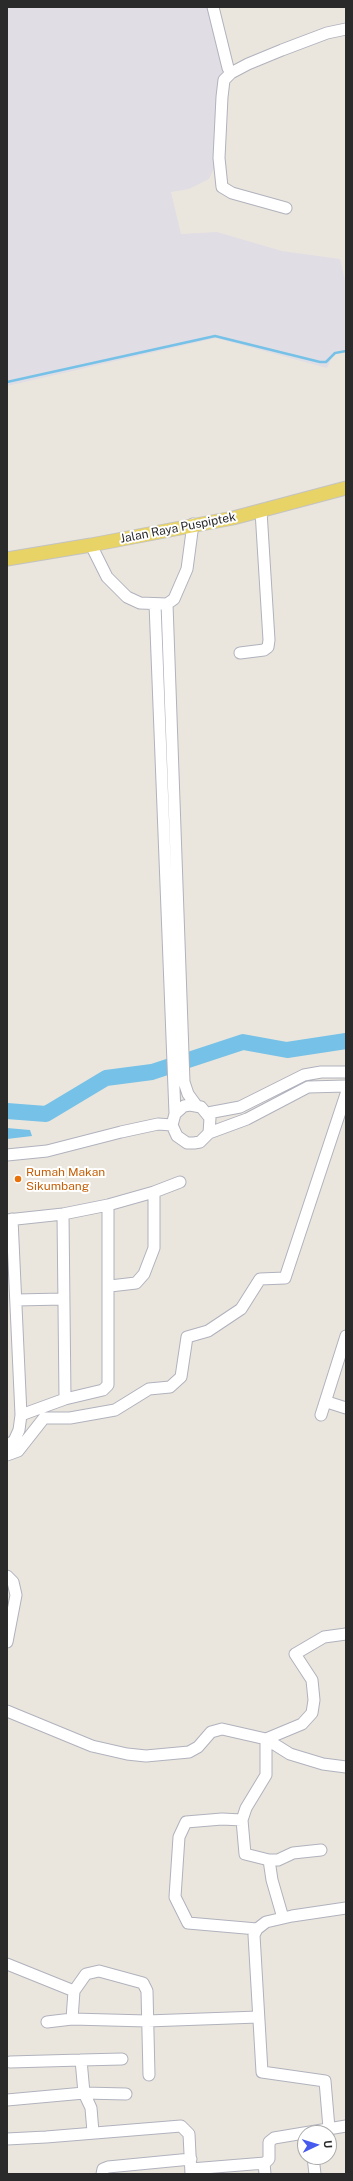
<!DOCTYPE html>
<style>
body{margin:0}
#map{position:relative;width:353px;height:2181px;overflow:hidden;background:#ebe6dd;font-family:"Public Sans",sans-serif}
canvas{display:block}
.frame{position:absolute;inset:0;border:8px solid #2a2a2a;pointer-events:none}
.north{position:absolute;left:297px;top:2125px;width:40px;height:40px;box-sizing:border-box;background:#fff;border:1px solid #aaa;border-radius:50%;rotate:86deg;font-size:11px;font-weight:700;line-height:16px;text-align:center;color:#2a2a2a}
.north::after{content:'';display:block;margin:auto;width:14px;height:18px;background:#475aee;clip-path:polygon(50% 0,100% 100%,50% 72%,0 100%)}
</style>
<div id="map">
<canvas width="353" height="2181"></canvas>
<div class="frame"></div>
<div class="north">U</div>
</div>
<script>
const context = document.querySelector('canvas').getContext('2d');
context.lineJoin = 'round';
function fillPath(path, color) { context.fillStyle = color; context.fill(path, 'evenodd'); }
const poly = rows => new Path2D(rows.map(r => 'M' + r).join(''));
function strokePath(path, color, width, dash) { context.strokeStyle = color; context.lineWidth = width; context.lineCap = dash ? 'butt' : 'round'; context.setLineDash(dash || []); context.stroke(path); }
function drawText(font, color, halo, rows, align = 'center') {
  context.font = font + ' "Public Sans",sans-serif'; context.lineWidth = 4; context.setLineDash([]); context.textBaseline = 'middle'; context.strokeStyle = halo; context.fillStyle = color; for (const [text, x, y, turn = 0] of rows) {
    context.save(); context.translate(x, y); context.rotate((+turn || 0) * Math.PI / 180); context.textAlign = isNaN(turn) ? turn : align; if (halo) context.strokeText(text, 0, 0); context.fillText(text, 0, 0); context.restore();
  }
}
fillPath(poly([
 [7,7,211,7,227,69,217,162,209,179,189,189,171,192,181,234,217,232,282,251,340,259,346,285,346,350,335,351,327,368,216,338,7,386]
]), '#e0dde4');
fillPath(poly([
 [7,1128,30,1130,32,1136,7,1139]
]), '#76c1e7');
strokePath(poly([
 [7,382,215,336,320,362,326,362,335,353,346,351]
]), '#76c1e7', 2.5);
strokePath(poly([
 [7,1111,46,1114,106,1078,152,1072,243,1042,287,1050,346,1041]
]), '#76c1e7', 16);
const minor = poly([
 [213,7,228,68,231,73,248,64,282,50,327,33,346,29],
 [231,73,224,80,222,97,219,158,222,187,232,193,286,208],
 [91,545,107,577,127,597,140,603,167,604,174,599,187,569,193,524],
 [155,604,175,1114],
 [167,604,184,1082,188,1094,196,1105],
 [240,653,264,650,268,647,269,640,261,511],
 [208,1113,240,1107,304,1075,321,1072,346,1072],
 [209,1133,210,1118,201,1107,190,1105,184,1106,175,1114,172,1125,177,1136,187,1143,194,1143,200,1142,209,1133,247,1119,308,1087,346,1086],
 [7,1155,47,1151,121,1132,158,1124,172,1125],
 [63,1214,65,1399],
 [7,1220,63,1214,108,1205,154,1192,180,1182],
 [110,1286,136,1283,144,1274,154,1248,154,1192],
 [16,1300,63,1299],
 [327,1402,346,1408],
 [21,1415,65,1399,103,1390,108,1385,108,1205],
 [321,1415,346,1336],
 [7,1445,14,1441,19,1430,21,1415,12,1219],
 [7,1455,18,1451,44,1418,70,1418,115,1410,149,1389,170,1387,181,1377,187,1337,208,1331,241,1309,260,1279,285,1278,346,1094],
 [7,1576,13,1582,16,1595,7,1642],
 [7,1711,92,1746,127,1754,146,1756,189,1752,198,1747,211,1732,222,1729,266,1739,290,1754,323,1764,346,1767],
 [242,1820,222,1819,186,1822,179,1837,175,1897,188,1923,257,1929],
 [269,1860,278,1860,293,1853,321,1850],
 [283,1918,272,1880,269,1860,245,1854,242,1820,246,1808,266,1775,266,1739,302,1724,312,1713,314,1700,312,1680,295,1654,324,1637,346,1634],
 [7,1964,74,1991],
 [72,2019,74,1991,86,1974,99,1971,143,1983,147,1991,149,2075],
 [47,2022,72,2019,147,2021,258,2017],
 [10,2062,81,2060],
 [7,2100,84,2093,126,2094],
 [329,2128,325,2081,262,2072,254,1935,257,1929,266,1922,292,1916,346,1908],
 [93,2132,91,2108,84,2093,81,2060,122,2059],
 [7,2139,46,2137,181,2126,189,2134,191,2174],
 [313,2157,315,2174],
 [264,2163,265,2174],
 [191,2169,265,2163,269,2159,269,2142,274,2138,346,2126],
 [102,2174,103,2169,108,2167,191,2159]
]);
const major = poly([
 [7,559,91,545,233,518,346,488]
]);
strokePath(minor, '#b0b2bd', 13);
strokePath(major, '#c3c3c3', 15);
strokePath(minor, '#fff', 11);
strokePath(major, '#e8d366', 13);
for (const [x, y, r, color] of [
 [18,1179,4,"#e8710a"]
]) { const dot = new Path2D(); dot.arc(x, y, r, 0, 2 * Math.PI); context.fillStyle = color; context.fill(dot); strokePath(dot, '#fff', 1.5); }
drawText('12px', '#2a2a2a', '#fff', [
 ["Jalan Raya Puspiptek",178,528,-11]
]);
drawText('12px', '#c56008', '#fff', [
 ["Rumah Makan",26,1172],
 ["Sikumbang",26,1186]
], 'left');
</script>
